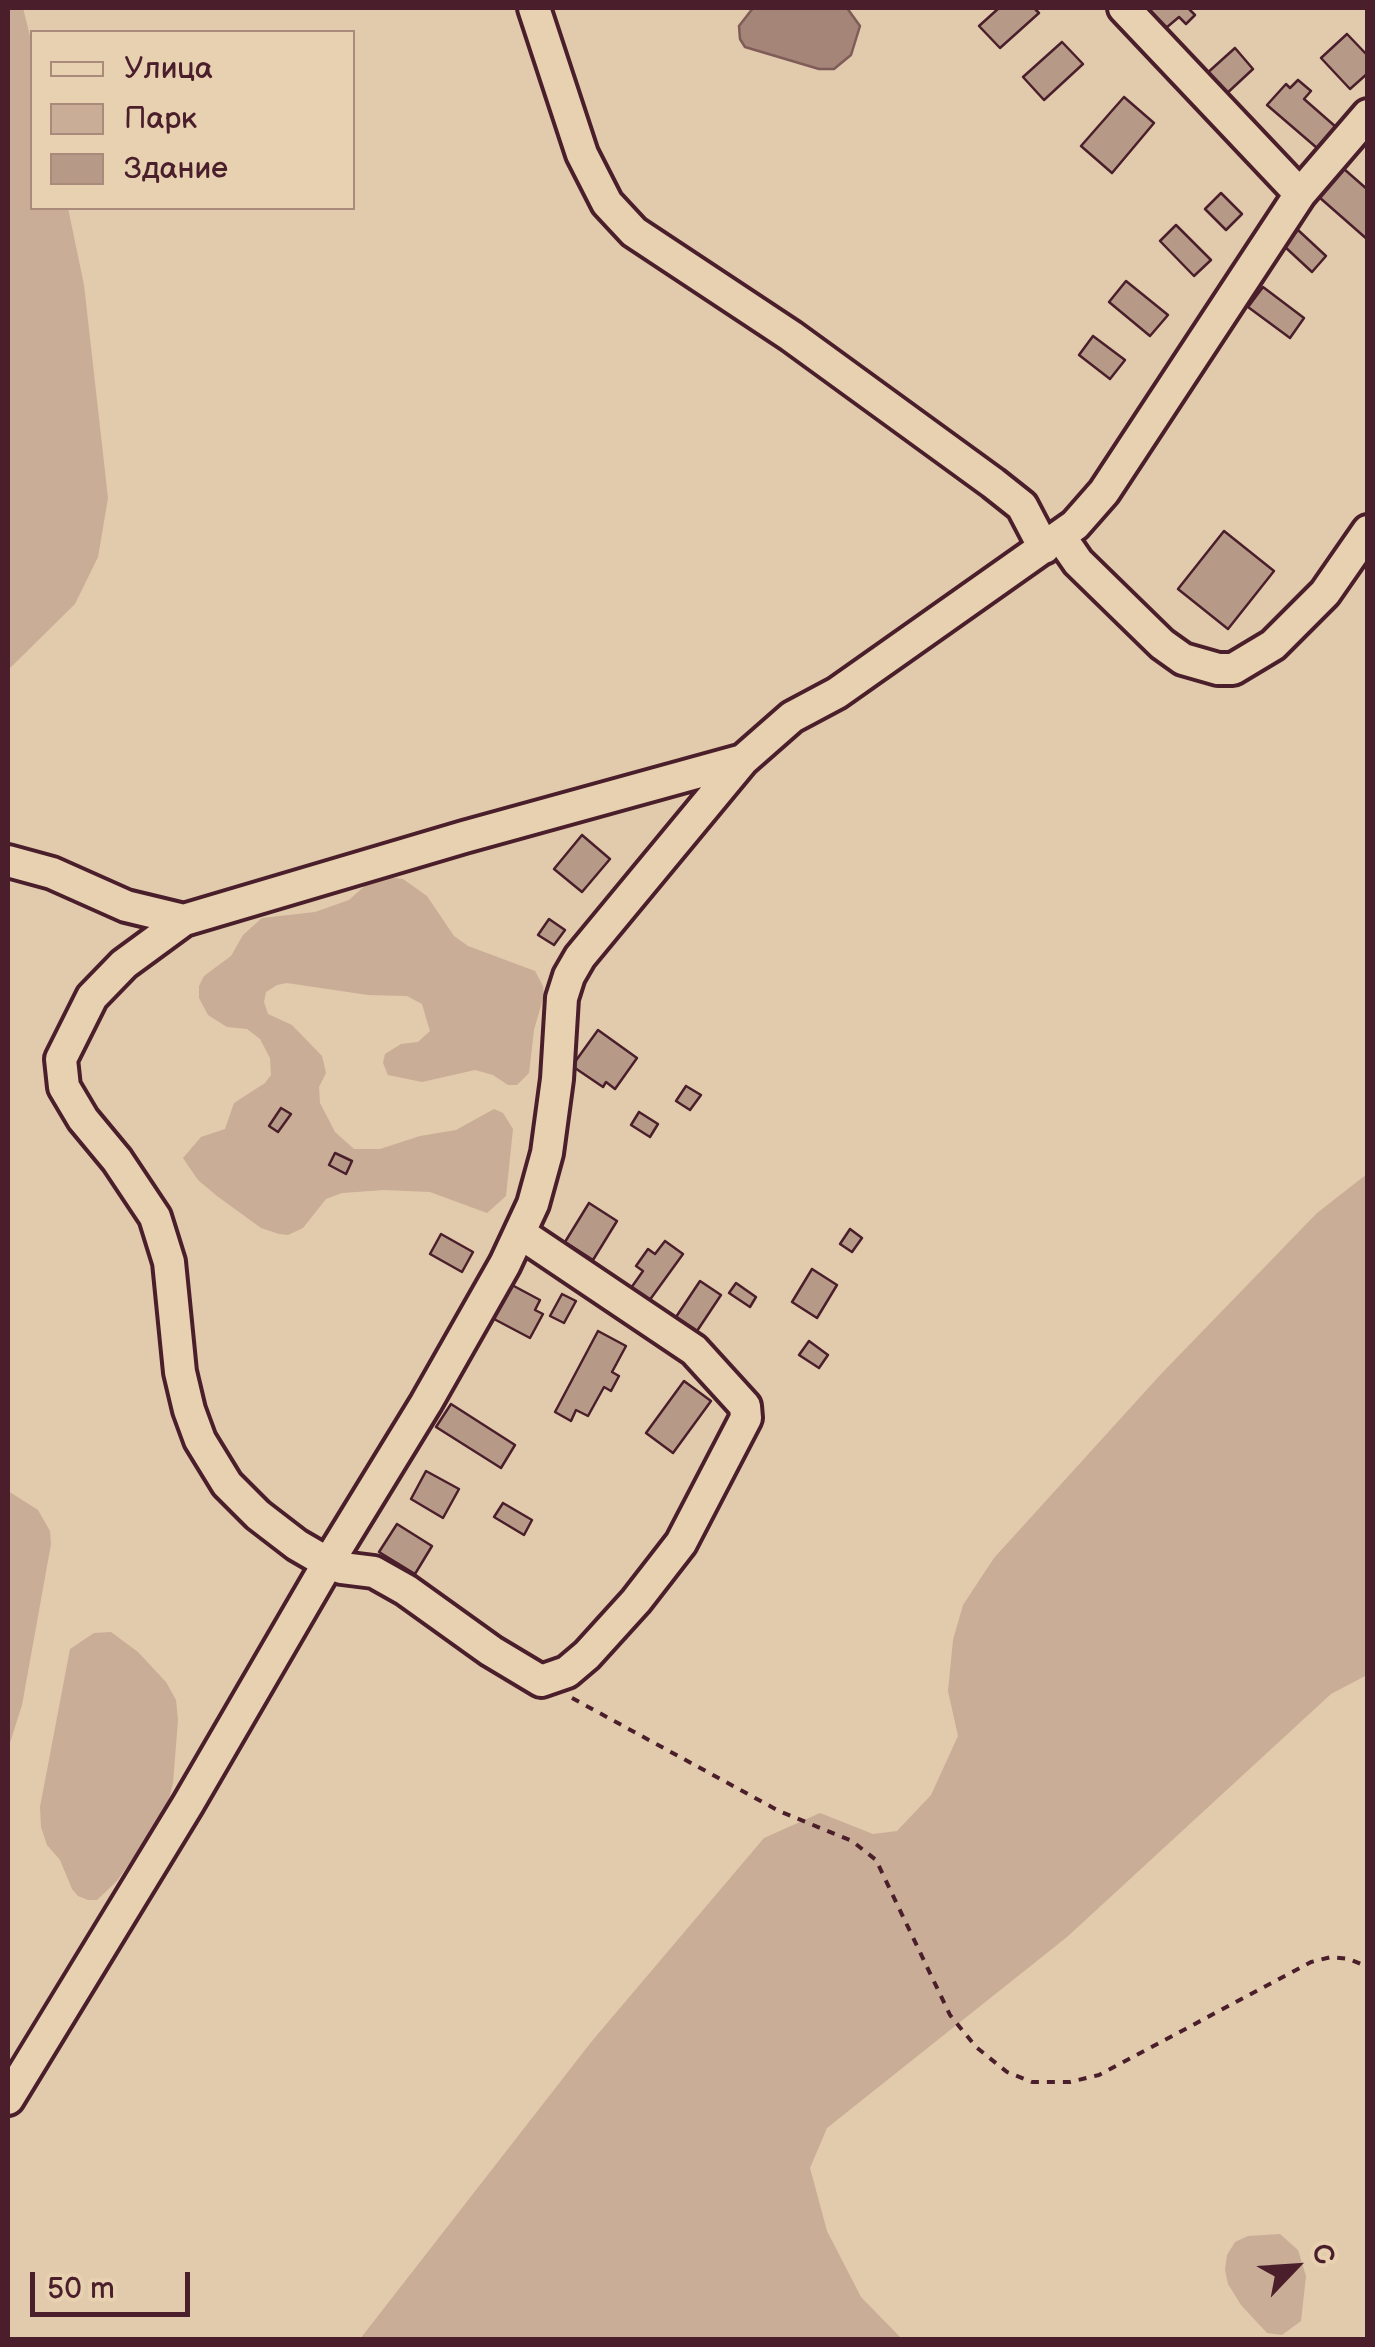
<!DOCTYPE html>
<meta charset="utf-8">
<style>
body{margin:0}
#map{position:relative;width:1375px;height:2347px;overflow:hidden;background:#e2caac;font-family:"Balsamiq Sans",sans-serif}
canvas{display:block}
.frame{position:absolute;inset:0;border:10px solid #4a1f2b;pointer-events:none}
.legend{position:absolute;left:30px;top:30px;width:325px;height:180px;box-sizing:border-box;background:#e8d1b1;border:2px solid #a98a7b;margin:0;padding:12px 18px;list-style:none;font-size:30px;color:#4a1f2b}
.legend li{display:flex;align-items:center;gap:20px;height:50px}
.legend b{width:50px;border:2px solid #a98a7b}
.north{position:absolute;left:1245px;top:2217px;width:100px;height:100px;-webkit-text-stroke:8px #e8d1b1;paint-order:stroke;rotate:65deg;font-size:28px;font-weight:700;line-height:40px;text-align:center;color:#4a1f2b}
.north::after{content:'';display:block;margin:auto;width:35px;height:45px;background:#4a1f2b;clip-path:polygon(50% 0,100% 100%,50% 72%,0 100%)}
.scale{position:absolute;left:30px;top:2272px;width:160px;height:45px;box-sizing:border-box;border:5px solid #4a1f2b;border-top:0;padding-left:12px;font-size:30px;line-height:35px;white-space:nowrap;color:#4a1f2b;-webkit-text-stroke:8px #e8d1b1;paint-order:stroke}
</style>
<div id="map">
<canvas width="1375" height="2347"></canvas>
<div class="frame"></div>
<ul class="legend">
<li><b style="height:12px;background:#e8d1b1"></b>Улица</li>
<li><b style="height:28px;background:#c9ad96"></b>Парк</li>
<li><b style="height:28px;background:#b79988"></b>Здание</li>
</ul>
<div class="north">С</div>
<div class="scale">50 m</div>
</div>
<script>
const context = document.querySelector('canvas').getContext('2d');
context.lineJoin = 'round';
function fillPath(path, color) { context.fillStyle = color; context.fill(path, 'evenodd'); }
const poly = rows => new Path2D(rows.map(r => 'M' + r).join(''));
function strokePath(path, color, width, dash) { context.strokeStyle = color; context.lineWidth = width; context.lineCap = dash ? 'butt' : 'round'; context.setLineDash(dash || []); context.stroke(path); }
fillPath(poly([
 [8,8,23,8,32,44,32,208,68,208,84,285,108,498,98,557,75,604,8,670],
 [386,877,403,879,427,896,454,936,468,946,535,971,543,986,544,995,534,1030,529,1073,517,1085,508,1085,493,1075,475,1070,422,1082,388,1075,383,1063,385,1054,401,1044,418,1042,430,1031,422,1004,407,996,368,995,287,983,277,985,266,992,264,1002,268,1014,292,1025,322,1056,326,1073,319,1087,320,1103,335,1132,354,1149,380,1149,420,1136,456,1130,494,1109,503,1113,513,1129,506,1196,487,1213,430,1192,384,1190,342,1193,326,1199,303,1228,288,1235,279,1234,261,1228,217,1196,198,1180,183,1158,201,1137,225,1129,234,1103,265,1083,271,1075,270,1058,260,1039,247,1029,227,1027,208,1015,199,998,199,986,204,976,231,956,243,935,262,918,315,912,349,900,368,883],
 [1367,1174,1367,1675,1331,1694,1067,1937,827,2128,810,2168,827,2231,861,2297,902,2339,360,2339,592,2041,764,1838,820,1813,873,1834,897,1831,931,1795,958,1736,948,1691,953,1640,963,1605,994,1558,1161,1374,1317,1213],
 [8,1491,38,1510,50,1531,51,1544,22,1705,8,1749],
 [111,1632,138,1652,166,1682,176,1700,178,1720,173,1783,166,1811,117,1881,97,1900,88,1900,78,1896,72,1889,60,1860,47,1845,41,1827,40,1807,70,1649,94,1633],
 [1280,2234,1298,2250,1306,2276,1301,2321,1282,2335,1267,2333,1241,2305,1228,2284,1225,2270,1227,2255,1235,2242,1248,2236]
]), '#c9ad96');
const water = poly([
 [753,8,847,8,860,26,851,55,834,69,819,69,745,47,740,39,739,26,753,8]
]);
fillPath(water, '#a48578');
strokePath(water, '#805c59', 2.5);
const building = poly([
 [999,8,1034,8,1039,13,1000,48,979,26,999,8],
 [1151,8,1188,8,1195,15,1186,24,1179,17,1166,28,1149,9,1151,8],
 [1347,34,1368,56,1368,73,1350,89,1321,58,1347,34],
 [1062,42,1083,64,1044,100,1023,77,1062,42],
 [1235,48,1253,69,1224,96,1205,75,1235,48],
 [1298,80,1311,91,1304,99,1336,127,1317,148,1267,105,1286,84,1290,88,1298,80],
 [1124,97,1154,123,1112,173,1081,146,1124,97],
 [1344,169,1368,190,1368,240,1319,197,1344,169],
 [1221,193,1242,214,1226,230,1205,209,1221,193],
 [1176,225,1211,260,1194,276,1160,241,1176,225],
 [1298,230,1326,256,1312,272,1284,246,1298,230],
 [1126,281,1168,315,1150,336,1109,302,1126,281],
 [1263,287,1304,318,1290,338,1248,307,1263,287],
 [1093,336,1125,360,1110,379,1079,355,1093,336],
 [1224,531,1274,571,1228,629,1178,589,1224,531],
 [582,835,610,859,582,892,554,869,582,835],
 [549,919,565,930,554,945,538,935,549,919],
 [598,1030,637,1058,615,1089,606,1082,603,1087,572,1066,598,1030],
 [686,1086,701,1095,690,1110,676,1101,686,1086],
 [281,1108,291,1114,278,1132,269,1126,281,1108],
 [639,1112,658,1124,650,1137,631,1125,639,1112],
 [335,1153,352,1161,346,1174,329,1165,335,1153],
 [589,1203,617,1221,593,1260,565,1242,589,1203],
 [850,1229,862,1238,852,1252,840,1244,850,1229],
 [441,1234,473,1252,462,1272,430,1254,441,1234],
 [665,1241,683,1254,649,1301,631,1288,643,1271,636,1266,648,1249,655,1254,665,1241],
 [812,1269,837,1285,817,1318,792,1302,812,1269],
 [700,1281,721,1295,697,1331,676,1317,700,1281],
 [736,1283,756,1297,750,1307,729,1293,736,1283],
 [512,1285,540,1300,535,1310,543,1314,530,1338,494,1319,512,1285],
 [562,1294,576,1301,564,1323,550,1316,562,1294],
 [598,1331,626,1346,612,1372,619,1376,611,1391,604,1387,588,1416,576,1410,571,1421,555,1412,598,1331],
 [809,1341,828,1355,819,1368,799,1355,809,1341],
 [684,1381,711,1401,673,1453,646,1433,684,1381],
 [451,1404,515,1445,501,1468,436,1427,451,1404],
 [426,1471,459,1489,443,1518,411,1499,426,1471],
 [503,1503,532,1520,524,1535,494,1517,503,1503],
 [397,1524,432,1546,415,1574,379,1552,397,1524]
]);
fillPath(building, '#b79988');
strokePath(building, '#4a1f2b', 2.5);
const minor = poly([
 [534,8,582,154,607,203,634,232,791,336,993,483,1022,506,1044,548],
 [1124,8,1300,194],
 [1060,536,1078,562,1162,644,1183,659,1218,669,1233,669,1273,645,1325,593,1368,531],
 [8,861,52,873,126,906,184,920,464,837,743,760],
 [184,920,124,964,92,997,61,1059,64,1087,83,1119,117,1160,155,1217,169,1262,180,1372,189,1410,200,1440,227,1484,258,1515,297,1545,328,1563,342,1568,374,1572,406,1590,491,1651,541,1681,567,1672,587,1655,636,1601,681,1543,746,1418,745,1406,694,1350,520,1233],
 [8,2099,188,1804,328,1563,426,1403,505,1264,533,1204,547,1153,557,1079,562,998,569,976,580,957,743,760,792,717,837,693,1075,525,1104,492,1300,194,1368,115]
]);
strokePath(minor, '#4a1f2b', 38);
strokePath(poly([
 [572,1698,779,1811,852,1841,876,1860,950,2015,976,2047,1007,2072,1032,2082,1070,2082,1099,2075,1311,1962,1331,1957,1349,1959,1368,1967]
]), '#4a1f2b', 4, [8, 8]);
strokePath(minor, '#e8d1b1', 30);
</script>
